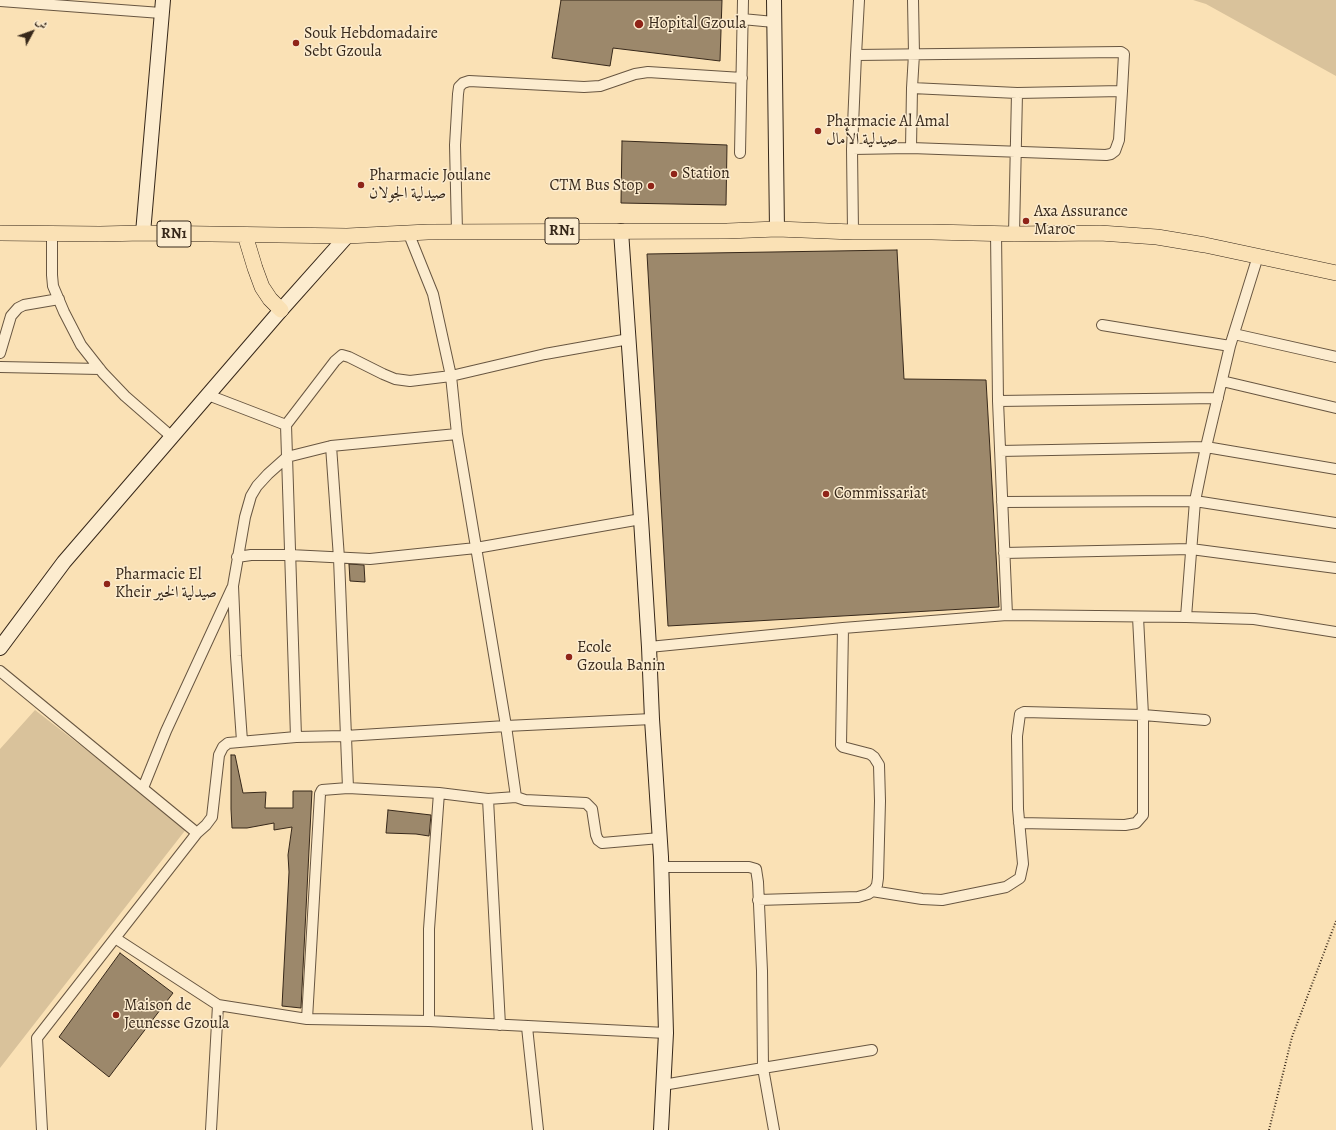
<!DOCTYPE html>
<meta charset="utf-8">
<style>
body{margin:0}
#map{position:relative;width:1336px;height:1130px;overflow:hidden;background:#fae1b5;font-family:Alegreya,Amiri,serif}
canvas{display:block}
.north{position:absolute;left:12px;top:12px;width:40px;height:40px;-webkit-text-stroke:3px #fceccf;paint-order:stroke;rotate:49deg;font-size:11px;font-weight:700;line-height:16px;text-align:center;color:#37281a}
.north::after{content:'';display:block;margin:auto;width:14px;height:18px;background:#37281a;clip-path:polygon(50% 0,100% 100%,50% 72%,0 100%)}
</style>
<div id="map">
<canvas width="1336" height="1130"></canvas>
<div class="north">ش</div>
</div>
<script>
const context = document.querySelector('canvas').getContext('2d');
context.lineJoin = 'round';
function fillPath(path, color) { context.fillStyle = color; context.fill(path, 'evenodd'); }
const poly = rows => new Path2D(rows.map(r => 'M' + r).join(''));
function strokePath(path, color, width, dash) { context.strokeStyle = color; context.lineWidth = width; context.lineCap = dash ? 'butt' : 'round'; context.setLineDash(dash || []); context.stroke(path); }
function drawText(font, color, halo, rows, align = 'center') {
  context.font = font + ' Alegreya,Amiri,serif'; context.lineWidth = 3; context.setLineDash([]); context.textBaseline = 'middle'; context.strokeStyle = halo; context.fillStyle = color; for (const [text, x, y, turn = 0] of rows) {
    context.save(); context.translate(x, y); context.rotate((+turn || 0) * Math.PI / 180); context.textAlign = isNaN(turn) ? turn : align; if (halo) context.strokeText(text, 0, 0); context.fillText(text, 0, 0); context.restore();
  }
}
fillPath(poly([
 [1193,0,1336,0,1336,76,1206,4],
 [35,710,187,828,0,1068,0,749]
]), '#d9c29b');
const building = poly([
 [561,0,722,0,720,61,613,48,610,66,552,58,561,0],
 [622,141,727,145,726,205,621,203,622,141],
 [897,250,904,379,986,380,999,607,668,626,647,254,897,250],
 [349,564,364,565,365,582,350,581,349,564],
 [231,755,235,755,243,793,266,792,265,808,293,808,293,791,312,791,301,1008,282,1006,289,872,288,855,292,827,274,830,274,823,247,828,232,828,231,809,231,755],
 [388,810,431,815,429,836,416,834,386,833,388,810],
 [120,953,173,993,109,1077,59,1037,120,953]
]);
fillPath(building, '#9c886b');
strokePath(building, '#37281a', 1);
const street = poly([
 [0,1,161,13],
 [742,19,774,22],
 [856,55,859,0],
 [912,88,914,54,913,0],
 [852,149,911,148],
 [740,153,743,0],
 [408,232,433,294,451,376,457,434,506,726,516,797],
 [457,232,455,145,458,94,459,87,463,83,469,81,584,87,600,86,635,74,648,72,742,78],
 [853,232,852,149,856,55,1121,52,1124,54,1122,91,1119,140,1115,151,1111,154,1106,155,911,148,912,88,1017,93],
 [52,233,52,275,53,286,64,312,81,345,103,373,125,396,172,437],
 [996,233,998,401,1007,615],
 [1014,234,1017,93,1122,91],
 [1102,325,1230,346],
 [1234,334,1336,357],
 [0,353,11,316,18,308,24,305,59,299],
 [0,367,100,369],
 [1222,381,1336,408],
 [208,395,286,425,335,361,342,355,349,357,383,374,395,379,410,381,451,376,545,354,629,339],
 [998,401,1218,398],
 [286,425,296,737],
 [331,446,339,558,348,788],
 [1000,451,1206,447,1336,469],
 [1002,502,1195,501,1336,523],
 [1004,553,1191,549,1336,568],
 [237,557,251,555,290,555,370,559,476,548,641,519],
 [1186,617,1195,501,1206,447,1230,346,1258,256],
 [649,647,843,628,1007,615,1186,617,1254,619,1336,632],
 [0,671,197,833],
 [242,741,236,656,233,586,245,517,251,496,257,486,268,474,287,457,331,446,457,434],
 [143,788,166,731,232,588],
 [488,799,500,1025],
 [1019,823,1125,825,1136,823,1143,815,1143,715,1138,617],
 [661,867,749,867,756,869,758,882,762,971,763,1068,663,1085],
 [872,891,922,899,942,900,1006,887,1020,878,1023,864,1018,809,1017,736,1020,714,1024,712,1143,715,1205,720],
 [758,900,858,897,868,894,874,890,877,885,878,878,880,801,879,765,874,757,870,754,843,747,841,745,843,628],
 [115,938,218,1005,307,1019,429,1021,666,1033],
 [307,1019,320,794,322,790,348,788,439,793,488,799,516,797,525,800,586,803,592,809,596,835,598,840,602,843,660,838],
 [429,1021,429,929,439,793],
 [527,1027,538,1130],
 [42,1130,37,1038,197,833,206,825,212,817,219,755,223,747,228,743,296,737,345,736,506,726,652,719],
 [211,1130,218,1005],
 [774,1130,763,1068,872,1050]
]);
const secondary = poly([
 [774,0,777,229],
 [621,231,641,519,649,647,652,719,661,857,666,1033,661,1130],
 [143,233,163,0],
 [0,648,64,562,281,310,347,236]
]);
const primary = poly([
 [0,233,100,234,143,233,347,236,428,232,727,231,777,229,853,232,932,232,1014,234,1100,233,1157,237,1205,245,1336,273],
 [245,235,255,268,262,287,270,299,281,310]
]);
strokePath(street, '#685641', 12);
strokePath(secondary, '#37281a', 16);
strokePath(primary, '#37281a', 16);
strokePath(poly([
 [1269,1130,1292,1037,1336,921]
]), '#37281a', 2, [1, 2]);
strokePath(street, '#fceccf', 10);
strokePath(secondary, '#fceccf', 14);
strokePath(primary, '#fae1b5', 15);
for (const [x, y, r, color] of [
 [639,24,5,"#8f2418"],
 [296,43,4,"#8f2418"],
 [818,131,4,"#8f2418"],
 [674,174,4,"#8f2418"],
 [361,185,4,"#8f2418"],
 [651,186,4,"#8f2418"],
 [1026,221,4,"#8f2418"],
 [826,494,4,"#8f2418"],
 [107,584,4,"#8f2418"],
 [569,657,4,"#8f2418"],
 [116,1015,4,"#8f2418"]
]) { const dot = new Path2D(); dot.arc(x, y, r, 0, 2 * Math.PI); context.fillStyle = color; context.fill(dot); strokePath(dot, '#fceccf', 1.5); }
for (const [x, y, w] of [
 [562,231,34],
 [174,234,34]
]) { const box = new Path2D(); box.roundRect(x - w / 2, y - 13, w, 26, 3); context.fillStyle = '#fceccf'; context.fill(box); strokePath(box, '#37281a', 1); }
drawText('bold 15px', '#37281a', null, [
 ["RN1",562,231],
 ["RN1",174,234]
]);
drawText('16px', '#37281a', '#fceccf', [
 ["Hopital Gzoula",648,24],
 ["Souk Hebdomadaire",304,34],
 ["Sebt Gzoula",304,52],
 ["Pharmacie Al Amal",826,122],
 ["صيدلية الأمال",826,140],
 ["Station",682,174],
 ["Pharmacie Joulane",369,176],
 ["صيدلية الجولان",369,194],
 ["CTM Bus Stop",643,186,"right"],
 ["Axa Assurance",1034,212],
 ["Maroc",1034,230],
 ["Commissariat",834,494],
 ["Pharmacie El",115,575],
 ["Kheir صيدلية الخير",115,593],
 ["Ecole",577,648],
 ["Gzoula Banin",577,666],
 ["Maison de",124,1006],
 ["Jeunesse Gzoula",124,1024]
], 'left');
</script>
